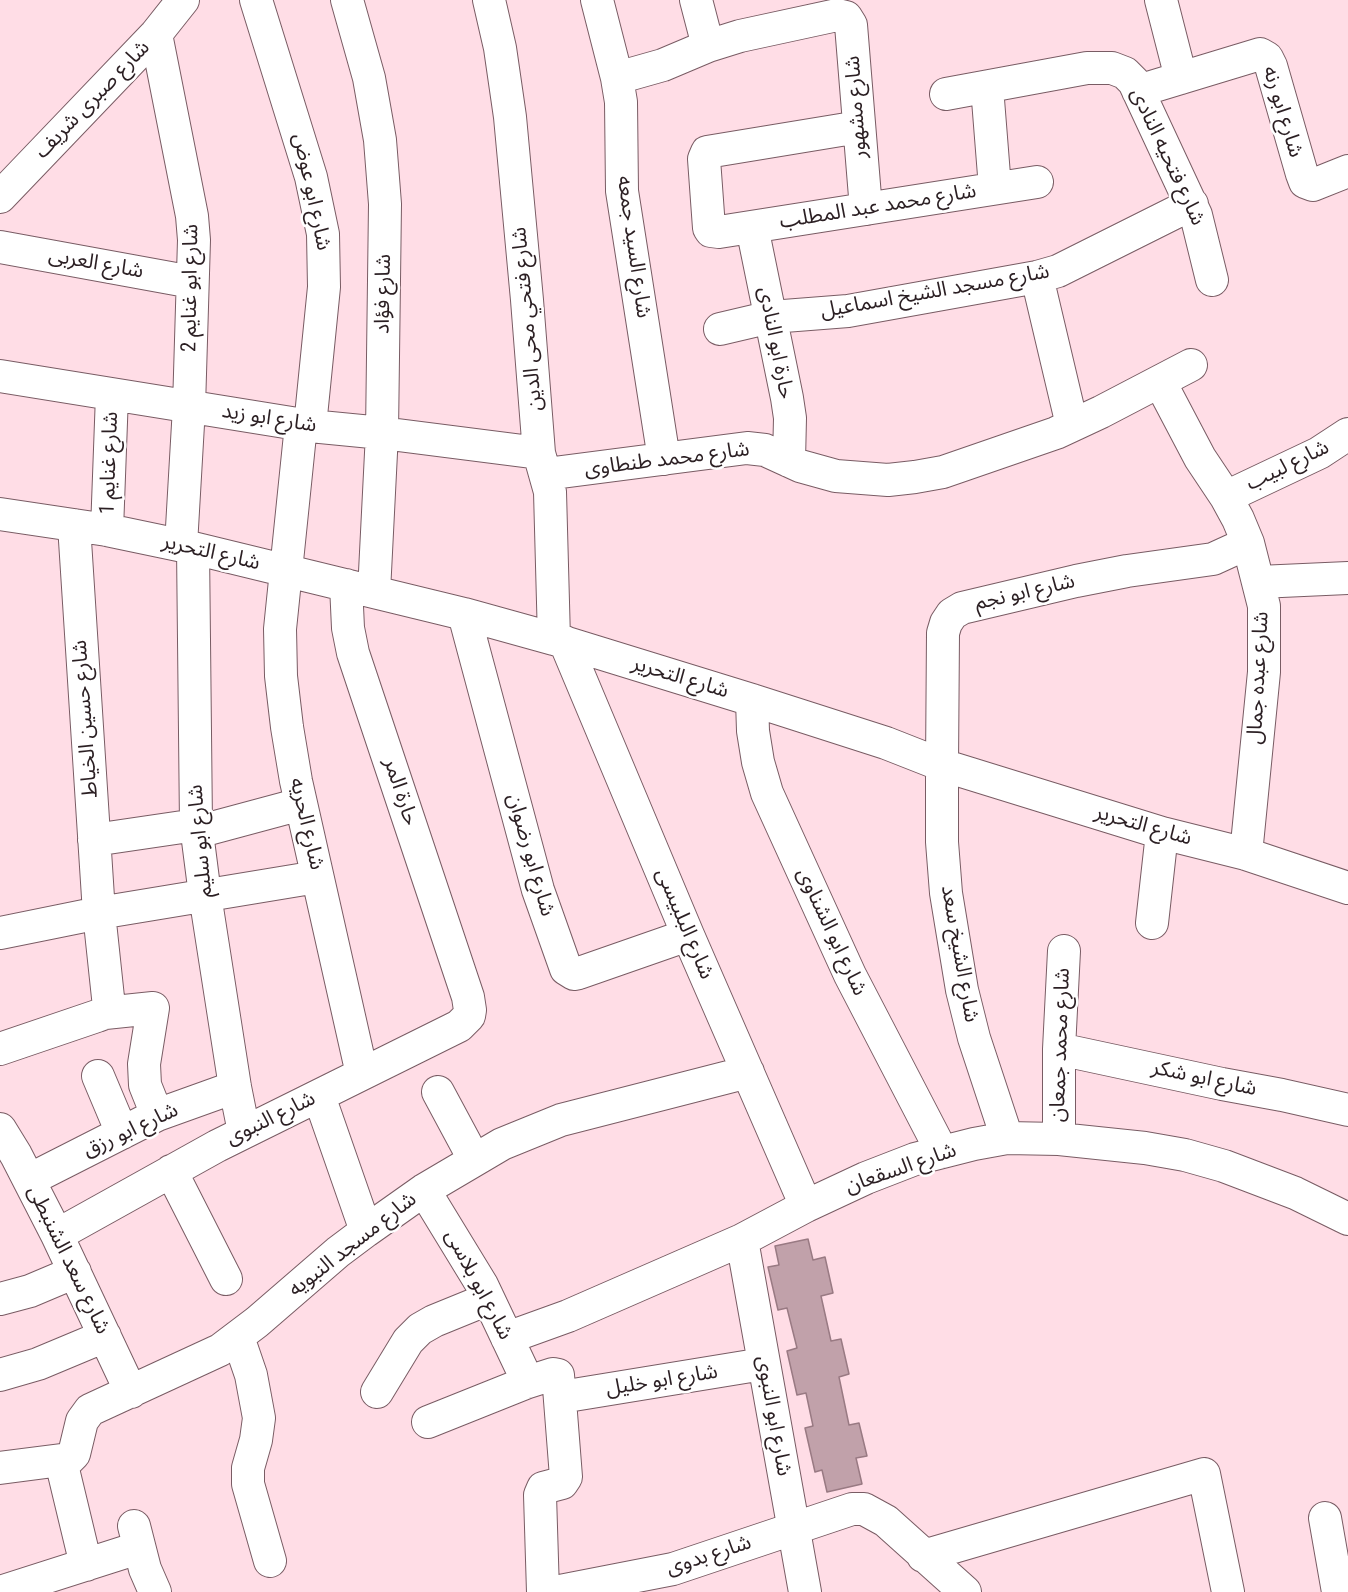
<!DOCTYPE html>
<meta charset="utf-8">
<style>
body{margin:0}
canvas{display:block;background:#ffdde6}
</style>
<canvas width="1348" height="1592"></canvas>
<script>
const context = document.querySelector('canvas').getContext('2d');
context.lineJoin = 'round';
function fillPath(path, color) { context.fillStyle = color; context.fill(path, 'evenodd'); }
const poly = rows => new Path2D(rows.map(r => 'M' + r).join(''));
function strokePath(path, color, width, dash) { context.strokeStyle = color; context.lineWidth = width; context.lineCap = dash ? 'butt' : 'round'; context.setLineDash(dash || []); context.stroke(path); }
function drawText(font, color, halo, rows, align = 'center') {
  context.font = font + ' "Roboto Condensed","Noto Sans Arabic",sans-serif'; context.lineWidth = 5; context.setLineDash([]); context.textBaseline = 'middle'; context.strokeStyle = halo; context.fillStyle = color; for (const [text, x, y, turn = 0] of rows) {
    context.save(); context.translate(x, y); context.rotate((+turn || 0) * Math.PI / 180); context.textAlign = isNaN(turn) ? turn : align; if (halo) context.strokeText(text, 0, 0); context.fillText(text, 0, 0); context.restore();
  }
}
const building = poly([
 [808,1239,813,1260,825,1257,833,1293,821,1296,831,1341,841,1339,849,1374,839,1377,849,1425,859,1423,867,1456,856,1458,862,1484,827,1492,822,1470,815,1472,805,1428,813,1426,806,1393,797,1395,787,1351,797,1348,787,1308,778,1310,768,1267,779,1265,775,1246,808,1239]
]);
fillPath(building, '#c1a1aa');
strokePath(building, '#997a83', 1.5);
const minor = poly([
 [256,0,311,177,323,234,324,287,310,426],
 [347,0,369,78,380,140,385,204,382,433,374,592],
 [489,0,500,48,510,117,527,300,539,453,550,492,554,639],
 [597,0,617,78,621,102,622,191,664,459],
 [696,0,708,46],
 [1161,0,1181,78],
 [156,34,192,216,194,240,189,407,181,545],
 [617,78,663,65,708,46,740,36,837,15,846,17,851,25,866,209],
 [987,87,995,188],
 [1138,91,1260,54,1267,58,1271,66,1302,174,1305,182,1313,185,1348,171],
 [946,94,1087,68,1112,68,1125,73,1134,82,1196,215,1212,280],
 [859,127,707,152,704,159,709,228,711,231,719,232,1037,182],
 [0,197,156,34,183,0],
 [752,227,787,398,790,418,789,461],
 [0,247,192,282],
 [1037,277,1072,425],
 [720,329,771,317,848,311,1037,277,1058,271,1192,204],
 [0,376,310,426,382,433,539,453],
 [1160,382,1200,458,1226,497,1238,519,1248,543,1264,606,1264,672,1246,854],
 [301,425,280,629,281,676,287,727,296,781,362,1074],
 [546,474,747,448,765,450,800,466,836,476,888,480,915,477,943,472,1056,433,1101,412,1191,365],
 [1226,497,1319,453,1348,434],
 [0,514,107,530,193,548,464,614,554,639,752,700,886,743,942,765,1162,833,1246,854,1348,888],
 [107,530,112,395],
 [193,548,196,825,205,895,235,1087,244,1132],
 [1259,582,1348,578],
 [464,614,538,890,566,969,574,974,579,973,688,935],
 [565,642,688,935,806,1206],
 [752,700,753,731,758,762,767,793,850,975,942,1152],
 [197,832,301,804],
 [94,840,196,825],
 [1152,923,1162,833],
 [0,933,99,913,317,877],
 [105,1013,153,1008,144,1064,145,1085,157,1115],
 [0,1049,97,1016,105,1013,109,1007,99,913,74,525],
 [1059,1049,1222,1084,1282,1095,1348,1110],
 [98,1076,122,1133],
 [438,1092,474,1159],
 [319,1096,366,1231],
 [0,1129,16,1155,57,1235,131,1392],
 [1007,1138,974,1038,962,990,946,893,942,842,942,765,943,633,946,623,952,614,962,608,1076,581,1127,571,1213,559,1248,543],
 [1059,1139,1059,1049,1064,951],
 [171,1171,226,1279],
 [29,1180,157,1115,235,1087],
 [424,1190,482,1285,528,1382],
 [57,1235,217,1146,459,1026,469,1016,470,1010,468,997,353,653,348,628,346,585],
 [742,1240,805,1592],
 [0,1299,30,1291,75,1272],
 [238,1337,251,1375,259,1418,256,1440,248,1468,248,1484,270,1561],
 [507,1338,568,1316,742,1240,806,1206,866,1178,915,1159,974,1144,1007,1138,1059,1139,1145,1148,1185,1155,1224,1166,1295,1193,1348,1219],
 [0,1375,38,1364,105,1336],
 [377,1392,408,1341,420,1329,434,1321,488,1299],
 [561,1397,763,1364],
 [428,1422,528,1382,553,1374,558,1375,566,1477,562,1483,543,1488,540,1495,543,1592],
 [61,1461,86,1565],
 [0,1468,69,1459,74,1454,82,1421,90,1410,220,1350,257,1322,338,1252,366,1231,424,1190,502,1144,561,1120,748,1072],
 [1325,1518,1338,1592],
 [134,1526,145,1569,155,1592],
 [923,1556,1204,1474,1228,1592],
 [0,1592,138,1548],
 [555,1592,673,1569,852,1509,864,1509,886,1521,965,1592]
]);
strokePath(minor, '#795c64', 34);
strokePath(minor, '#fff', 32);
drawText('21px', '#2b1f23', '#fff', [
 ["شارع صبرى شريف",93,100,-46],
 ["شارع مشهور",857,107,-94],
 ["شارع ابو رنه",1282,112,73],
 ["شارع فتحيه النادى",1167,157,65],
 ["شارع ابو عوض",311,192,78],
 ["شارع محمد عبد المطلب",878,207,-9],
 ["شارع السيد جمعه",633,247,82],
 ["شارع العربى",96,264,10],
 ["شارع ابو غنايم 2",191,288,-89],
 ["شارع مسجد الشيخ اسماعيل",935,292,-10],
 ["شارع فؤاد",384,294,-89],
 ["شارع فتحي محى الدين",528,319,-95],
 ["حارة ابو النادى",775,343,79],
 ["شارع ابو زيد",269,419,9],
 ["شارع محمد طنطاوى",667,460,-7],
 ["شارع غنايم 1",110,463,-88],
 ["شارع لبيب",1288,466,-26],
 ["شارع التحرير",211,553,13],
 ["شارع ابو نجم",1025,593,-13],
 ["شارع التحرير",680,678,17],
 ["شارع عبده جمال",1259,678,-87],
 ["شارع حسين الخياط",86,719,-94],
 ["حارة المر",400,792,72],
 ["شارع الحريه",306,824,77],
 ["شارع التحرير",1143,826,16],
 ["شارع ابو سليم",201,841,-95],
 ["شارع ابو رضوان",530,855,74],
 ["شارع البلبيسى",684,924,67],
 ["شارع ابو الشناوى",831,932,65],
 ["شارع الشيخ سعد",959,954,80],
 ["شارع محمد جمعان",1061,1045,-88],
 ["شارع ابو شكر",1204,1079,12],
 ["شارع النبوى",271,1119,-26],
 ["شارع ابو رزق",131,1131,-25],
 ["شارع السقعان",901,1169,-19],
 ["شارع مسجد النبويه",353,1245,-38],
 ["شارع سعد الشنبطى",68,1260,64],
 ["شارع ابو بلاسى",478,1285,62],
 ["شارع ابو خليل",662,1381,-9],
 ["شارع ابو النبوى",773,1416,80],
 ["شارع بدوى",709,1556,-18]
]);
</script>
